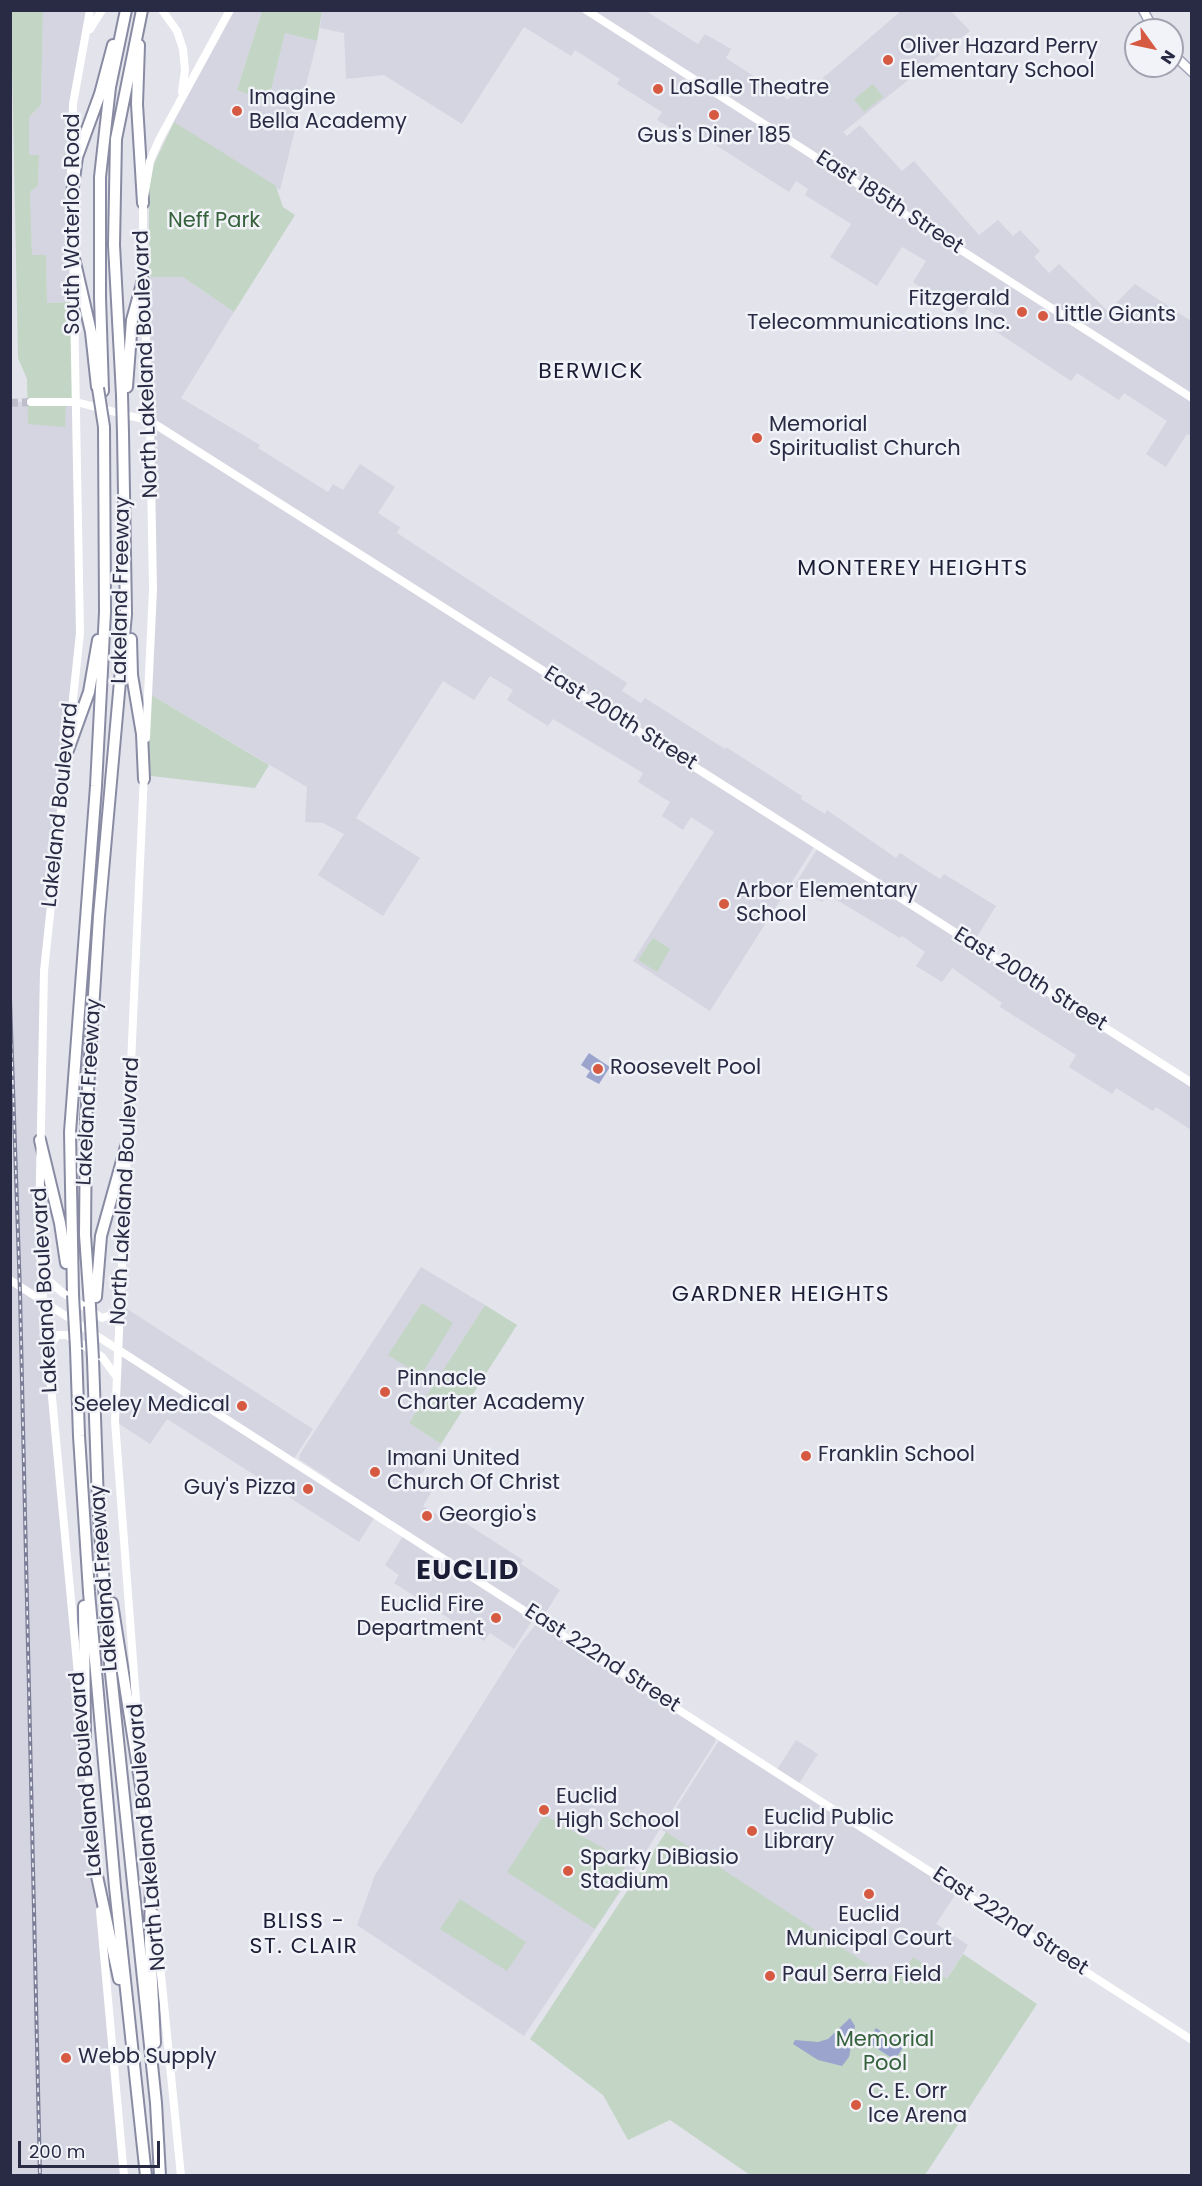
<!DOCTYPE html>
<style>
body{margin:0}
#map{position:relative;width:1202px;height:2186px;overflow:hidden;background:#e2e3eb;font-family:Poppins,sans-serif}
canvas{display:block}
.frame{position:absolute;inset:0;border:12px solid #292a44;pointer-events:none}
.north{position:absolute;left:1124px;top:18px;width:60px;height:60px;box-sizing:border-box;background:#f2f3f8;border:2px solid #a2a3b0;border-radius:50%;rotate:123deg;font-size:16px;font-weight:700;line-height:24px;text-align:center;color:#292a44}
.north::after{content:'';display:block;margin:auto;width:21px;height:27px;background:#d65a42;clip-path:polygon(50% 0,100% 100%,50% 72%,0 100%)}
.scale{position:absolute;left:18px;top:2141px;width:142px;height:27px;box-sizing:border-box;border:3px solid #292a44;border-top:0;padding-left:8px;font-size:18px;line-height:21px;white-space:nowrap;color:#292a44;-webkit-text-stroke:4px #f2f3f8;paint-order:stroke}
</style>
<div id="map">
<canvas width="1202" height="2186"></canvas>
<div class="frame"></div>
<div class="north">N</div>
<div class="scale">200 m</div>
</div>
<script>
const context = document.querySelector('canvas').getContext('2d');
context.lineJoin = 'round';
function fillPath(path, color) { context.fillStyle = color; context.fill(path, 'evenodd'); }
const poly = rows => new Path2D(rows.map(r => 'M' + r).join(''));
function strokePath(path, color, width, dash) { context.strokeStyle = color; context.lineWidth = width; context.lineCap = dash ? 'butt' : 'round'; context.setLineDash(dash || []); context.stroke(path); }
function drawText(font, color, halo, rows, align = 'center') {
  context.font = font + ' Poppins,sans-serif'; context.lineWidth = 5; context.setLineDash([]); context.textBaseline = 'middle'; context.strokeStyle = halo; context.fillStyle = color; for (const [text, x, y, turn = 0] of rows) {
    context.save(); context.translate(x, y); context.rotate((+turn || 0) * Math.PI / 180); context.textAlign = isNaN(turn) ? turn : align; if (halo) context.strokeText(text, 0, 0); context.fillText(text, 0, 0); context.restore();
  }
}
fillPath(poly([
 [43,11,90,11,73,104,74,302,47,303,46,255,32,256,30,192,38,185,39,156,29,155,29,117,41,105],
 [230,11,262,11,237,90,268,101,285,33,317,41,280,190,170,120],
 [322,11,646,11,698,44,705,34,731,49,726,58,764,83,769,79,787,100,804,85,809,90,901,11,951,11,970,31,843,132,847,136,860,125,902,171,914,161,979,235,998,220,1013,236,1020,230,1040,251,1034,257,1049,273,1059,264,1108,311,1135,284,1191,321,1191,436,1187,434,1166,467,1146,454,1167,421,1124,393,1119,400,1077,373,1071,381,995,331,1002,319,973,301,963,315,913,282,926,261,902,247,877,286,830,257,851,224,805,195,808,189,796,181,789,192,689,128,684,136,657,120,662,112,617,84,620,79,575,50,571,56,524,27,462,124,384,75,346,79,344,33,320,28],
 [143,277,183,277,234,312,181,398,260,445,258,448,328,492,333,484,343,490,360,464,395,487,378,513,400,527,397,533,627,683,622,691,641,703,645,698,725,749,726,747,802,796,801,799,825,814,827,810,896,858,900,853,940,879,944,874,996,906,973,943,1191,1083,1191,1130,1156,1107,1153,1111,1116,1088,1112,1094,1069,1067,1076,1055,1000,1007,1002,1003,952,968,942,982,916,966,925,952,902,936,900,938,827,894,822,902,794,886,819,846,814,847,710,1011,633,961,714,832,691,817,683,830,662,816,670,802,638,782,643,773,553,719,548,726,507,700,513,690,490,676,474,700,443,681,356,818,420,858,383,916,318,875,344,834,323,823,305,822,307,787,148,693,153,589],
 [37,401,76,402,80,633,49,909,39,1228,124,2175,11,2176,10,403],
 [421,1267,485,1305,409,1423,441,1444,418,1480,433,1489,423,1506,443,1518,448,1512,523,1560,521,1564,560,1590,541,1620,535,1616,514,1649,490,1633,484,1641,394,1583,399,1575,385,1565,405,1533,376,1515,359,1542,167,1419,150,1444,115,1421,121,1305,313,1429,293,1460,329,1483,331,1480,299,1459,300,1454],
 [537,1623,716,1736,715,1742,624,1886,524,2036,357,1925,375,1875,521,1643],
 [722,1736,776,1771,796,1740,818,1754,798,1785,959,1889,936,1924,968,1945,947,1979,898,1980,878,1967,876,1971,662,1830]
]), '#d4d5e0');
fillPath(poly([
 [11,11,43,11,41,105,29,117,29,155,39,155,38,185,30,192,32,255,46,255,47,303,74,302,76,402,66,402,65,427,28,424,27,379,18,358],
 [262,11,322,11,317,41,285,33,268,102,237,90],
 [873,84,883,97,864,112,854,99],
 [174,122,276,186,283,207,295,215,234,312,183,277,151,277,149,273,149,188,154,164],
 [148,693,269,765,255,788,143,775],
 [653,938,670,949,657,972,638,960],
 [422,1303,453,1323,421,1375,388,1355],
 [485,1305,517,1325,441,1444,409,1423],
 [544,1815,605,1849,631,1874,595,1929,507,1872],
 [666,1832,876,1970,878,1967,898,1980,913,1957,947,1979,963,1954,1037,2004,925,2175,750,2175,670,2120,628,2140,603,2095,530,2039],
 [460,1899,526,1942,507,1971,440,1929]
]), '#c3d5c4');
fillPath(poly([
 [589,1053,610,1067,599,1084,586,1077,590,1071,581,1065],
 [850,2018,855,2026,849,2057,842,2066,818,2060,793,2044,795,2040,818,2042,828,2039],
 [876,2028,904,2046,895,2060,867,2042]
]), '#9ba4cd');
strokePath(poly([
 [10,403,31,402]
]), '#bdbeca', 8, [8, 4]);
const primary = poly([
 [1143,10,1154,30],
 [1172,53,1192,72]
]);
const highway = poly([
 [139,45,137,104,143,203],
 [72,194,77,157,100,94,113,45],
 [74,258,91,332,97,387],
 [127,387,132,320,143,280],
 [103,391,100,297,100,177,110,87,126,10],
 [122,395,114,245,116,139,142,10],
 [131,639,132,675,142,734,144,779],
 [68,750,89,692,98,640],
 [40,1140,60,1223,66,1263],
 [73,1295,70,1132,96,786,105,612,104,427],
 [96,1297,101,1236,127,1143],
 [90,1306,85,1235,86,1120,99,916,126,614,123,433],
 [76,1348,79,1436,89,1592,115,1887,146,2176],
 [93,1359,98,1504,109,1654,156,2103,160,2176],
 [112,1603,142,1793],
 [84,1606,85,1745],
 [97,1876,119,1979],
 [151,1881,150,1942,155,2043]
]);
strokePath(primary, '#a1a3b8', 11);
strokePath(highway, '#898ba3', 14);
strokePath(poly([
 [162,10,177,31,183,49,185,70,182,92],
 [586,10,1192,398],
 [90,29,102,10],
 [71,173,73,104,90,10],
 [72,191,80,633,44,971,39,1228,43,1301,80,1696],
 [31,402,76,402,150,421,1192,1083],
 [146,738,153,589,150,421,143,280,143,203,150,161,159,140,230,10],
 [41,1274,63,1293,102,1318,120,1312],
 [10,1280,1192,2040],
 [48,1350,57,1335,67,1335,102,1357,116,1376],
 [85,1741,98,1881],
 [140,1753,115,1421,144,774],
 [142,1789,151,1884],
 [100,1911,124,2176],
 [155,1914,181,2176]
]), '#fff', 8);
strokePath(primary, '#fff', 8);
strokePath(highway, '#fff', 10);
const rail = poly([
 [10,999,20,1293,40,2176]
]);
strokePath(rail, '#7b7c96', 4);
strokePath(rail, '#f2f3f8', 1.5, [4.5]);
const highwayBridge = poly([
 [98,388,104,427],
 [122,395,123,433],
 [73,1295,76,1348],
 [90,1306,93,1359]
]);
strokePath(highwayBridge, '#898ba3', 14, []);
strokePath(highwayBridge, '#fff', 10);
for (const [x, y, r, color] of [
 [888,60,6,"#d65a42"],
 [658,89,6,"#d65a42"],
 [237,111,6,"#d65a42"],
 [714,115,6,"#d65a42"],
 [1022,312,6,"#d65a42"],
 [1043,316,6,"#d65a42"],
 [757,438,6,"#d65a42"],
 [724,904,6,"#d65a42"],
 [598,1069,6,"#d65a42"],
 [385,1392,6,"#d65a42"],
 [242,1406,6,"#d65a42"],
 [806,1456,6,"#d65a42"],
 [375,1472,6,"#d65a42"],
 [308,1489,6,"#d65a42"],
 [427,1516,6,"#d65a42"],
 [496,1618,6,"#d65a42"],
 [544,1810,6,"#d65a42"],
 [752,1831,6,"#d65a42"],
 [568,1871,6,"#d65a42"],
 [869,1894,6,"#d65a42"],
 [770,1976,6,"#d65a42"],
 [66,2058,6,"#d65a42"],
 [856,2105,6,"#d65a42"]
]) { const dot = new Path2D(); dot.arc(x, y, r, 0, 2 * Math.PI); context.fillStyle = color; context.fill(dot); strokePath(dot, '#f2f3f8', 2); }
drawText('21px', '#292a44', '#f2f3f8', [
 ["Oliver Hazard Perry",900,48],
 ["Elementary School",900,72],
 ["LaSalle Theatre",670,89],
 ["Imagine",249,99],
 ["Bella Academy",249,123],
 ["Gus's Diner 185",714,137,"center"],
 ["Fitzgerald",1010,300,"right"],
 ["Telecommunications Inc.",1010,324,"right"],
 ["Little Giants",1055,316],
 ["Memorial",769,426],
 ["Spiritualist Church",769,450],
 ["Arbor Elementary",736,892],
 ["School",736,916],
 ["Roosevelt Pool",610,1069],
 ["Pinnacle",397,1380],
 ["Charter Academy",397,1404],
 ["Seeley Medical",230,1406,"right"],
 ["Franklin School",818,1456],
 ["Imani United",387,1460],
 ["Church Of Christ",387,1484],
 ["Guy's Pizza",296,1489,"right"],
 ["Georgio's",439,1516],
 ["Euclid Fire",484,1606,"right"],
 ["Department",484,1630,"right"],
 ["Euclid",556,1798],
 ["High School",556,1822],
 ["Euclid Public",764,1819],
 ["Library",764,1843],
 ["Sparky DiBiasio",580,1859],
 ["Stadium",580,1883],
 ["Euclid",869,1916,"center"],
 ["Municipal Court",869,1940,"center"],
 ["Paul Serra Field",782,1976],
 ["Webb Supply",78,2058],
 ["C. E. Orr",868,2093],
 ["Ice Arena",868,2117]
], 'left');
drawText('21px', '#292a44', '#f2f3f8', [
 ["East 185th Street",889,203,33],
 ["South Waterloo Road",74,224,-90],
 ["North Lakeland Boulevard",147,364,-92],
 ["Lakeland Freeway",122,590,-89],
 ["East 200th Street",620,719,32],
 ["Lakeland Boulevard",61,805,-84],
 ["East 200th Street",1030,980,32],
 ["Lakeland Freeway",90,1092,-87],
 ["North Lakeland Boulevard",126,1191,-87],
 ["Lakeland Boulevard",46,1290,-93],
 ["Lakeland Freeway",105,1578,-94],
 ["East 222nd Street",602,1659,33],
 ["Lakeland Boulevard",87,1774,-95],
 ["North Lakeland Boulevard",148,1837,-95],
 ["East 222nd Street",1010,1922,33]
]);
drawText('21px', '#35613b', '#f2f3f8', [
 ["Neff Park",214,222],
 ["Memorial",885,2041],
 ["Pool",885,2065]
]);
context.letterSpacing = '1.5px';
drawText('22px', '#1b1c35', '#f2f3f8', [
 ["BERWICK",591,372],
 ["MONTEREY HEIGHTS",913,569],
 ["GARDNER HEIGHTS",781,1295],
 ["BLISS -",304,1922],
 ["ST. CLAIR",304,1947]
]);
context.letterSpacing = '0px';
context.letterSpacing = '1.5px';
drawText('bold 27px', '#1b1c35', '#f2f3f8', [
 ["EUCLID",468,1572]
]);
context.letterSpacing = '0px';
</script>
